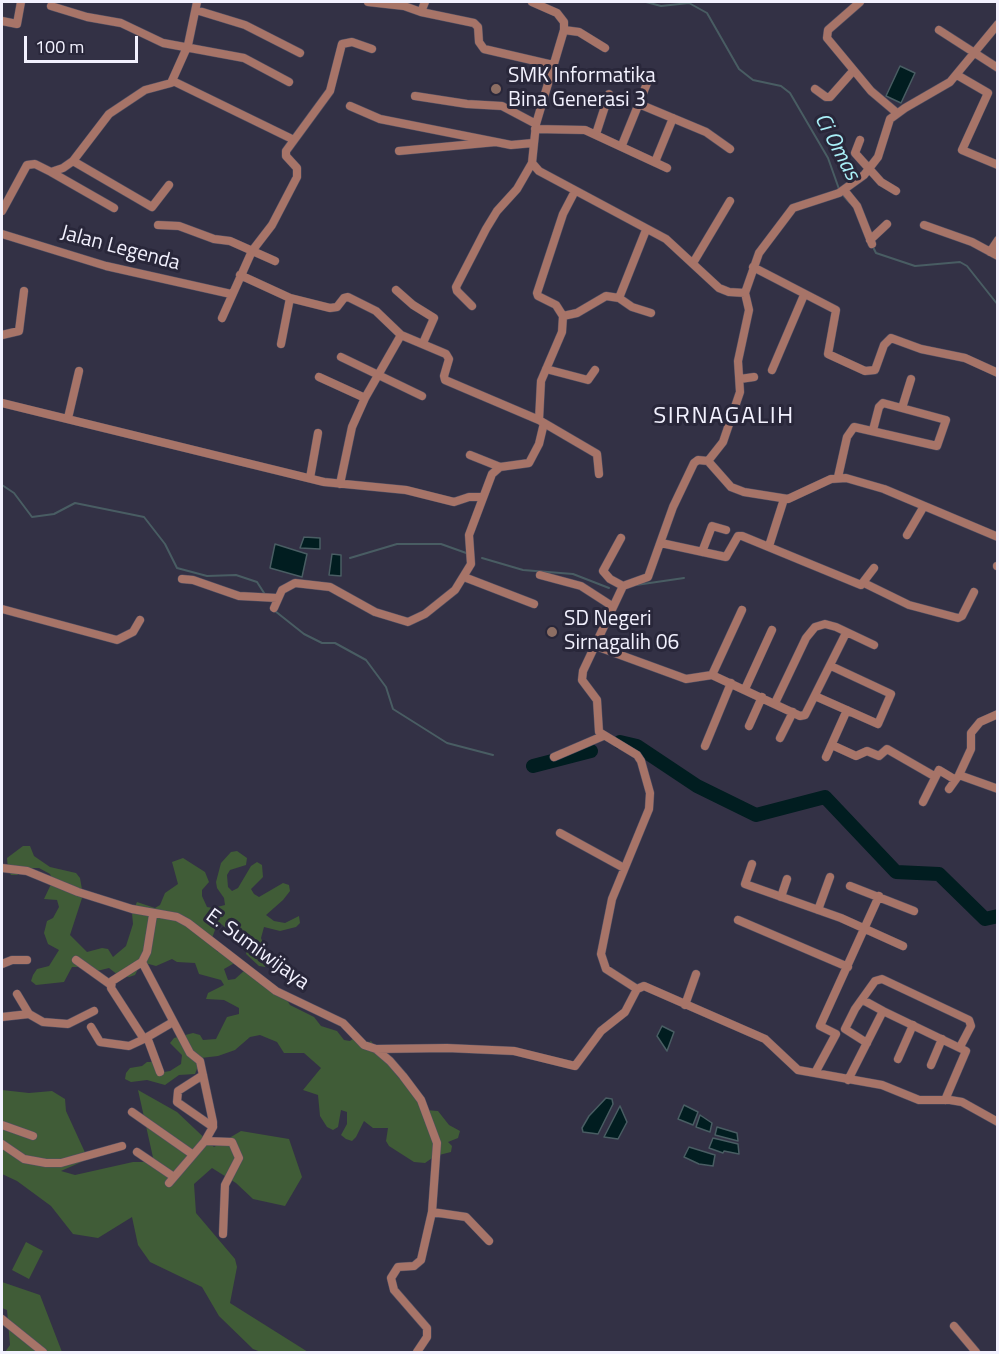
<!DOCTYPE html>
<style>
body{margin:0}
#map{position:relative;width:999px;height:1354px;overflow:hidden;background:#333145;font-family:"Titillium Web",sans-serif}
canvas{display:block}
.frame{position:absolute;inset:0;border:3px solid #f2f1fe;pointer-events:none}
.scale{position:absolute;left:24px;top:36px;width:114px;height:27px;box-sizing:border-box;border:3px solid #f2f1fe;border-top:0;padding-left:8px;font-size:18px;line-height:21px;white-space:nowrap;color:#f2f1fe;-webkit-text-stroke:4px #29273a;paint-order:stroke}
</style>
<div id="map">
<canvas width="999" height="1354"></canvas>
<div class="frame"></div>
<div class="scale">100 m</div>
</div>
<script>
const context = document.querySelector('canvas').getContext('2d');
context.lineJoin = 'round';
function fillPath(path, color) { context.fillStyle = color; context.fill(path, 'evenodd'); }
const poly = rows => new Path2D(rows.map(r => 'M' + r).join(''));
function strokePath(path, color, width, dash) { context.strokeStyle = color; context.lineWidth = width; context.lineCap = dash ? 'butt' : 'round'; context.setLineDash(dash || []); context.stroke(path); }
function drawText(font, color, halo, rows, align = 'center') {
  context.font = font + ' "Titillium Web",sans-serif'; context.lineWidth = 6; context.setLineDash([]); context.textBaseline = 'middle'; context.strokeStyle = halo; context.fillStyle = color; for (const [text, x, y, turn = 0] of rows) {
    context.save(); context.translate(x, y); context.rotate((+turn || 0) * Math.PI / 180); context.textAlign = isNaN(turn) ? turn : align; if (halo) context.strokeText(text, 0, 0); context.fillText(text, 0, 0); context.restore();
  }
}
fillPath(poly([
 [23,846,30,846,34,856,50,867,76,873,80,878,83,895,70,935,87,952,102,948,108,949,113,957,126,946,133,924,132,913,137,902,155,908,160,905,165,893,178,884,172,862,183,858,205,872,209,882,202,890,202,896,207,907,213,908,225,905,224,898,217,888,216,882,221,863,231,852,237,851,247,858,246,865,230,870,227,875,228,887,232,891,238,888,251,866,257,862,262,865,263,877,251,889,254,894,259,897,283,883,289,885,290,891,283,900,266,915,274,921,285,923,299,916,300,923,296,927,280,931,264,927,261,938,269,960,265,967,259,966,246,954,248,941,246,935,241,932,230,931,221,924,216,927,211,941,213,947,218,952,231,952,238,961,224,969,228,980,235,979,245,970,287,1000,290,1005,314,1017,321,1026,337,1031,344,1040,350,1041,354,1038,364,1045,371,1041,398,1077,404,1079,425,1110,438,1111,449,1125,460,1131,458,1138,448,1142,452,1146,451,1152,435,1156,425,1163,414,1162,389,1146,386,1141,388,1128,373,1128,364,1121,356,1137,352,1141,346,1139,341,1135,347,1124,347,1112,341,1110,338,1127,333,1130,327,1127,320,1116,318,1095,303,1090,321,1068,304,1053,284,1053,277,1042,260,1035,250,1037,235,1050,218,1056,201,1058,195,1074,179,1075,165,1085,147,1080,131,1082,125,1079,126,1073,130,1068,142,1066,147,1062,153,1062,158,1073,170,1071,181,1064,182,1055,170,1043,174,1038,193,1033,200,1035,203,1040,216,1039,227,1017,239,1014,239,1008,224,1000,206,999,208,993,224,985,221,980,199,974,195,963,177,962,172,959,156,966,145,963,140,965,135,975,129,977,118,975,109,968,93,972,83,967,72,967,64,982,36,985,31,981,33,975,37,969,49,966,59,950,48,944,44,933,47,921,53,918,59,907,57,900,44,899,53,880,50,874,39,868,27,868,17,875,11,875,8,870,7,858],
 [2,1090,29,1093,52,1091,65,1099,66,1111,88,1159,61,1171,75,1175,133,1162,154,1162,138,1090,177,1112,214,1147,241,1131,289,1139,302,1177,285,1206,253,1199,236,1183,212,1168,194,1184,196,1213,235,1259,237,1267,230,1303,308,1352,261,1352,253,1349,219,1316,202,1287,150,1262,138,1245,132,1217,98,1238,73,1234,51,1206,17,1181,2,1174],
 [26,1242,43,1251,29,1279,12,1270],
 [2,1282,40,1295,62,1352,5,1352,10,1345,7,1310,2,1308]
]), '#405c37');
const water = poly([
 [900,66,915,73,901,103,886,96,900,66],
 [304,537,320,538,320,549,300,548,304,537],
 [275,544,307,554,302,577,270,568,275,544],
 [332,554,341,555,341,576,329,575,332,554],
 [662,1026,674,1032,667,1051,657,1036,662,1026],
 [606,1098,612,1099,613,1104,598,1134,583,1132,582,1128,589,1116,606,1098],
 [684,1105,698,1112,693,1125,678,1119,684,1105],
 [620,1106,627,1122,618,1139,604,1137,620,1106],
 [700,1115,712,1123,710,1132,696,1127,700,1115],
 [717,1127,737,1133,738,1141,715,1135,717,1127],
 [713,1138,738,1144,739,1154,724,1151,723,1153,709,1148,713,1138],
 [689,1147,715,1155,713,1166,699,1164,684,1157,689,1147]
]);
fillPath(water, '#011d20');
strokePath(water, '#495d63', 1.5);
strokePath(poly([
 [646,2,661,6,689,3,707,13,739,69,753,80,781,86,790,93,828,158,839,189],
 [842,194,850,203],
 [872,245,876,253,915,266,960,262,967,266,998,305],
 [2,485,14,493,32,517,54,514,75,503,144,517,165,544,177,568,207,576,236,575,257,582,266,596],
 [350,558,397,544,441,544,469,554],
 [482,558,523,570,573,574,609,588],
 [636,585,684,578],
 [275,611,304,634,322,643,335,643,366,660,386,687,393,709,447,743,493,755]
]), '#495d63', 2);
strokePath(poly([
 [620,742,637,746,697,786,756,815,825,797,896,872,939,874,985,919,998,916],
 [533,766,591,751]
]), '#011d20', 14);
const minor = poly([
 [368,2,404,6,421,12,425,2],
 [860,2,828,30,827,38,871,91,897,113],
 [51,6,87,17,121,23,163,43,244,58,289,82],
 [196,10,245,25,300,53],
 [421,12,474,23,478,27,479,42,484,49,553,65],
 [2,21,17,24,21,2],
 [564,30,579,32,605,48],
 [939,30,998,68],
 [957,75,988,93,962,150,998,165],
 [173,81,292,139],
 [815,89,826,97,830,97,853,71],
 [415,96,467,104,502,106,536,124],
 [639,104,706,132,730,149],
 [350,106,380,119,496,142],
 [535,129,585,130,667,168],
 [596,134,609,94],
 [860,140,855,153,881,182,896,191],
 [622,145,650,76],
 [399,151,496,142,511,145,533,143],
 [73,161,152,207,169,185],
 [655,162,673,118],
 [532,163,539,171,666,239,719,288,729,292,745,293],
 [51,172,114,208],
 [844,190,857,206,872,244],
 [2,211,27,165,35,164,51,172,63,168,73,161,109,114,145,90,171,83,188,45,197,2],
 [158,225,179,226,214,239,230,241,275,261],
 [924,225,972,242,998,256],
 [2,234,106,266,231,294],
 [870,240,887,224],
 [990,252,998,240],
 [693,263,730,201],
 [753,267,836,310,828,354,865,371,875,370,884,345,891,338,921,349,965,358,998,373],
 [240,275,290,298,330,308,337,307,344,298,348,297,376,311,401,335,446,354,449,359,444,376,445,380,539,420],
 [396,290,413,305,434,318,423,343],
 [619,298,632,307,651,313],
 [472,306,457,291,456,287,486,229,497,211,517,189,532,163,536,124,564,30,564,22,557,13,532,2],
 [563,316,556,305,538,296,537,293,563,214,575,191],
 [222,318,252,251,272,225,297,177,297,168,286,156,286,151,330,91,342,44,352,42,372,49],
 [2,335,19,331,24,291],
 [281,344,290,298],
 [341,357,422,396],
 [546,369,588,380,595,370],
 [772,370,804,295],
 [319,377,365,398],
 [740,379,754,377],
 [2,403,324,482,406,490,454,502,469,497,483,497],
 [902,408,911,379],
 [68,418,79,371],
 [544,423,597,454,599,474],
 [470,455,500,467],
 [708,461,731,487,744,492,788,499,831,479,846,478,884,489,998,537],
 [838,477,847,437,854,427,937,446,946,420,883,403,879,407,873,430],
 [310,478,318,433],
 [340,484,352,427,365,398,401,335],
 [907,535,924,506],
 [621,538,603,571,610,579,623,586],
 [661,543,726,557,738,536,742,536,861,585,874,568],
 [769,546,784,499],
 [702,552,712,526,726,530],
 [997,566,998,566],
 [540,575,581,586,612,606],
 [464,577,534,604],
 [182,579,193,580,239,596,277,598],
 [864,583,909,605,958,618,962,616,974,592],
 [274,608,282,590,295,583,330,587,375,612,408,622,425,614,455,590,471,564,469,535,492,474,500,467,529,463,539,444,544,423,539,420,541,381,562,332,563,316,577,313,606,296,619,298,646,230],
 [2,609,117,640,133,632,140,620],
 [593,645,686,679,712,675,800,716,805,715,846,633],
 [712,675,742,610],
 [745,689,772,630],
 [815,696,878,724,891,694,831,666],
 [775,703,806,638,815,627,825,624,836,627,874,645],
 [749,726,762,697],
 [780,738,793,712],
 [832,745,856,756,867,751,879,756,887,749,934,776],
 [705,746,731,683],
 [554,757,603,736],
 [826,757,847,710],
 [959,775,998,789],
 [949,789,959,775,971,749,971,733,980,722,998,714],
 [923,802,939,770,954,779],
 [560,833,624,868],
 [752,864,745,884,841,918,903,946],
 [2,868,27,871,78,892,132,909,177,917,188,923,276,991,343,1023,364,1045,376,1049,390,1061,403,1076,421,1100,437,1143,432,1212,421,1260,414,1266,398,1267,391,1278,394,1290,427,1328,427,1337,417,1352],
 [850,886,914,911],
 [781,897,787,879],
 [818,910,830,877],
 [153,915,147,952,142,962,190,1053,200,1061,213,1122,213,1127,205,1141,169,1183],
 [738,920,848,967],
 [76,960,111,985],
 [142,962,112,981,111,988,144,1039,173,1022],
 [2,964,12,960,27,960],
 [637,989,606,969,601,954,612,899,649,809,650,793,641,761,637,755,599,732,597,700,582,680,583,671,623,586,648,577,673,507,694,463,698,460,708,461,723,442,740,392,738,361,749,310,745,293,759,253,793,208,839,193,864,175,878,157,890,119,905,108,950,82,998,24],
 [17,994,29,1014],
 [863,1000,883,1011],
 [685,1005,696,974],
 [2,1017,29,1014,43,1022,68,1024,94,1011],
 [91,1027,100,1042,129,1046,144,1039],
 [147,1037,160,1072],
 [867,1043,845,1029,855,1009,875,981,882,979,969,1020,971,1026,960,1047],
 [376,1049,447,1048,514,1051,575,1066,601,1031,625,1012,637,989,644,986,765,1039,798,1070,882,1085,919,1100,950,1100,962,1102,998,1122],
 [898,1059,913,1025],
 [931,1065,942,1039],
 [815,1073,836,1034,820,1026,879,896],
 [203,1075,178,1091,177,1102,213,1127],
 [848,1080,883,1011,966,1051,945,1100],
 [132,1112,192,1154],
 [2,1125,33,1136],
 [205,1141,232,1142,239,1158,225,1185,223,1234],
 [2,1144,24,1159,46,1163,61,1163,122,1146],
 [137,1152,174,1177],
 [432,1212,466,1217,489,1241],
 [2,1319,43,1352],
 [954,1326,976,1352]
]);
strokePath(minor, '#525063', 9);
strokePath(minor, '#a77468', 8);
for (const [x, y, r, color] of [
 [496,89,6,"#8d6e63"],
 [552,632,6,"#8d6e63"]
]) { const dot = new Path2D(); dot.arc(x, y, r, 0, 2 * Math.PI); context.fillStyle = color; context.fill(dot); strokePath(dot, '#29273a', 2); }
drawText('21px', '#f2f1fe', '#29273a', [
 ["SMK Informatika",508,77],
 ["Bina Generasi 3",508,101],
 ["SD Negeri",564,620],
 ["Sirnagalih 06",564,644]
], 'left');
drawText('21px', '#f2f1fe', '#29273a', [
 ["Jalan Legenda",120,249,15],
 ["E. Sumiwijaya",257,950,36]
]);
drawText('italic 22px', '#a9f0f8', '#29273a', [
 ["Ci Omas",836,147,62]
]);
context.letterSpacing = '1.5px';
drawText('24px', '#f2f1fe', '#29273a', [
 ["SIRNAGALIH",724,417]
]);
context.letterSpacing = '0px';
</script>
